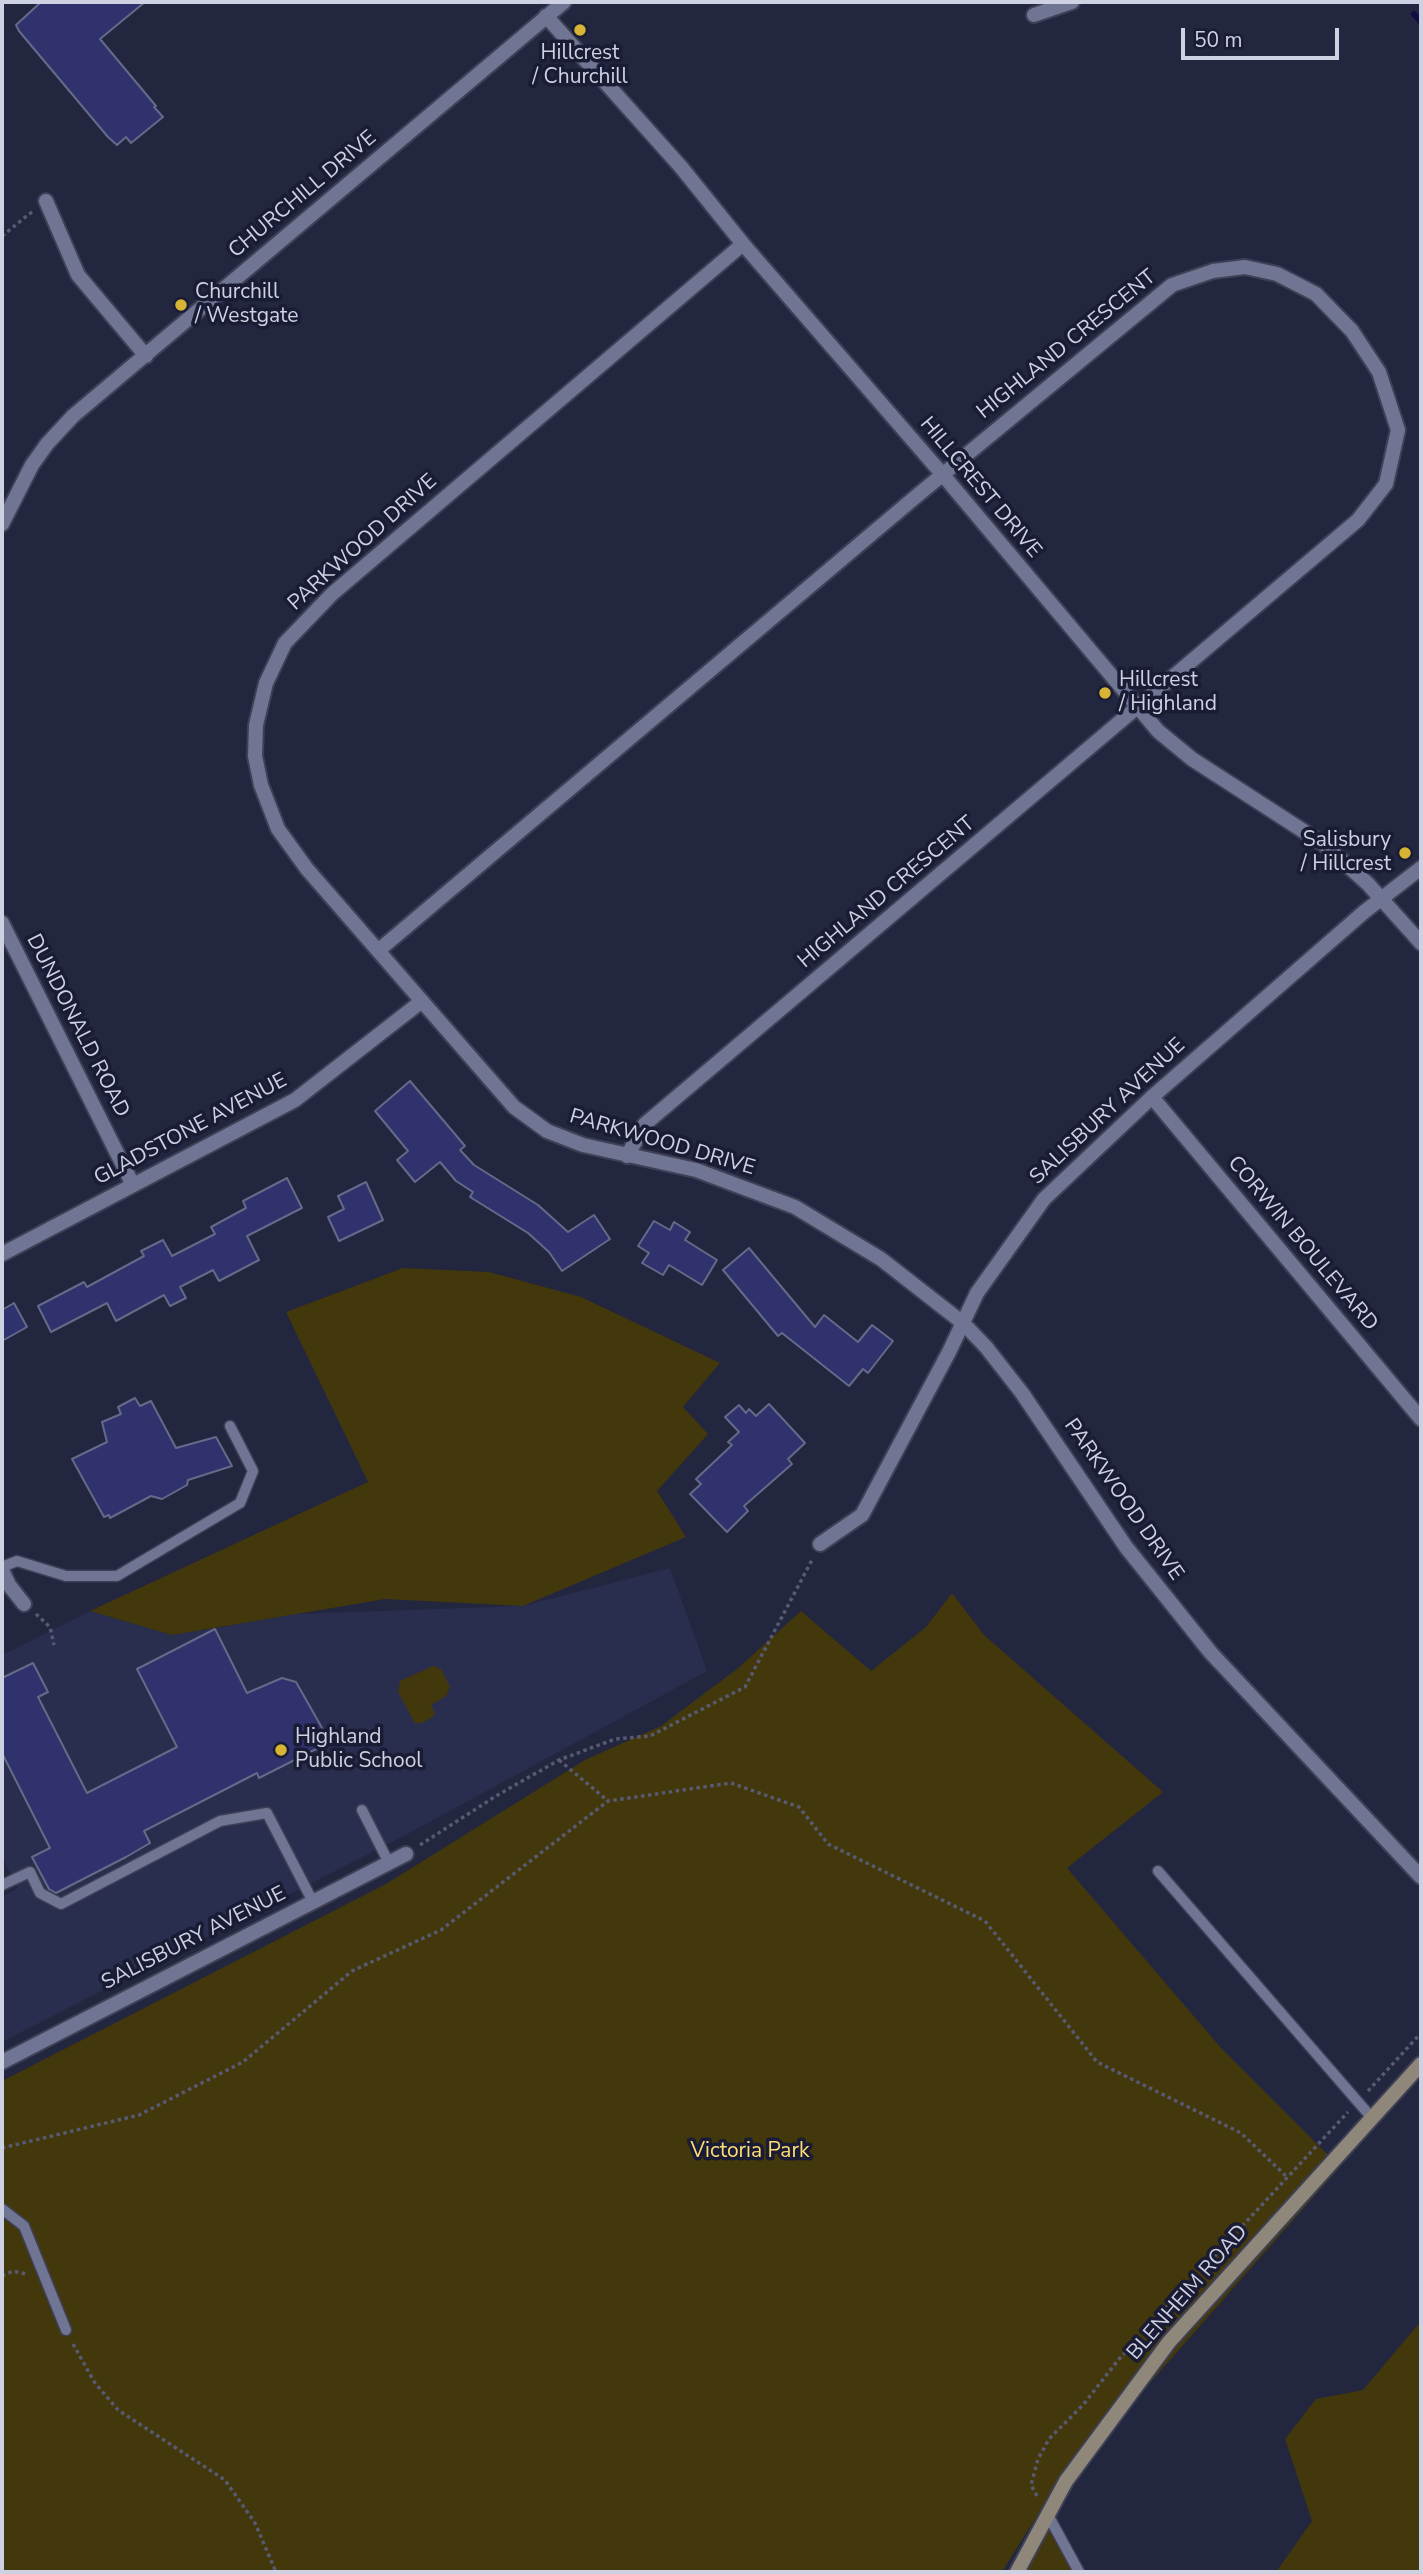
<!DOCTYPE html>
<style>
body{margin:0}
#map{position:relative;width:1423px;height:2574px;overflow:hidden;background:#23263f;font-family:"Nunito Sans",sans-serif}
canvas{display:block}
.frame{position:absolute;inset:0;border:4px solid #ced1e2;pointer-events:none}
.scale{position:absolute;left:1181px;top:28px;width:158px;height:32px;box-sizing:border-box;border:4px solid #ced1e2;border-top:0;padding-left:9px;font-size:21px;line-height:24px;white-space:nowrap;color:#ced1e2;-webkit-text-stroke:5px #191c34;paint-order:stroke}
</style>
<div id="map">
<canvas width="1423" height="2574"></canvas>
<div class="frame"></div>
<div class="scale">50 m</div>
</div>
<script>
const context = document.querySelector('canvas').getContext('2d');
context.lineJoin = 'round';
function fillPath(path, color) { context.fillStyle = color; context.fill(path, 'evenodd'); }
const poly = rows => new Path2D(rows.map(r => 'M' + r).join(''));
function strokePath(path, color, width, dash) { context.strokeStyle = color; context.lineWidth = width; context.lineCap = dash ? 'butt' : 'round'; context.setLineDash(dash || []); context.stroke(path); }
function drawText(font, color, halo, rows, align = 'center') {
  context.font = font + ' "Nunito Sans",sans-serif'; context.lineWidth = 7; context.setLineDash([]); context.textBaseline = 'middle'; context.strokeStyle = halo; context.fillStyle = color; for (const [text, x, y, turn = 0] of rows) {
    context.save(); context.translate(x, y); context.rotate((+turn || 0) * Math.PI / 180); context.textAlign = isNaN(turn) ? turn : align; if (halo) context.strokeText(text, 0, 0); context.fillText(text, 0, 0); context.restore();
  }
}
fillPath(poly([
 [670,1568,707,1671,415,1830,2,2042,2,1897,18,1888,2,1856,2,1655,90,1611,172,1635,297,1614,523,1606]
]), '#2a2e4e');
fillPath(poly([
 [403,1268,489,1272,581,1297,720,1363,683,1407,708,1434,657,1491,686,1537,523,1606,385,1599,172,1635,90,1611,368,1482,286,1312],
 [952,1593,984,1635,1163,1792,1067,1868,1221,2048,1340,2167,1045,2502,1082,2572,1009,2572,1038,2514,1002,2572,2,2572,2,2081,386,1884,585,1760,661,1726,737,1669,801,1611,871,1671,926,1627],
 [433,1666,441,1669,450,1687,446,1696,431,1705,435,1713,433,1717,422,1723,415,1723,398,1692,400,1681],
 [1421,2321,1421,2572,1276,2572,1312,2521,1285,2439,1316,2399,1363,2390]
]), '#43370c');
strokePath(poly([
 [1414,14,1421,22]
]), '#110c44', 6);
const building = poly([
 [41,2,145,2,100,39,156,106,154,107,163,117,131,143,126,137,117,145,108,137,19,31,16,25,41,2],
 [410,1081,465,1146,460,1150,474,1165,538,1205,568,1232,594,1215,610,1239,562,1271,549,1252,528,1233,470,1197,473,1192,456,1181,440,1162,415,1182,397,1160,408,1151,375,1111,410,1081],
 [287,1178,302,1208,247,1236,259,1260,219,1281,213,1270,180,1287,186,1298,170,1306,164,1295,116,1321,107,1303,51,1332,38,1306,84,1282,87,1287,144,1256,141,1251,163,1240,172,1256,215,1234,211,1227,246,1208,243,1201,287,1178],
 [366,1182,383,1220,339,1241,328,1217,344,1209,338,1196,366,1182],
 [654,1221,670,1230,674,1222,690,1232,685,1240,717,1260,702,1285,669,1265,663,1275,642,1263,649,1253,638,1246,654,1221],
 [749,1248,815,1327,824,1315,858,1342,872,1325,893,1341,868,1373,863,1369,849,1386,782,1333,778,1336,723,1270,749,1248],
 [14,1303,27,1327,2,1341,2,1310,14,1303],
 [135,1398,140,1406,151,1401,176,1448,216,1437,232,1466,188,1480,187,1485,162,1499,151,1496,110,1518,109,1515,104,1517,72,1459,107,1442,102,1422,121,1414,118,1407,135,1398],
 [769,1404,805,1443,788,1459,792,1464,744,1506,748,1511,727,1532,690,1494,701,1484,696,1479,732,1445,728,1442,739,1432,725,1417,739,1405,746,1413,749,1409,756,1416,769,1404],
 [215,1629,247,1693,282,1678,296,1682,330,1742,259,1778,257,1773,144,1831,150,1843,126,1857,56,1893,49,1889,32,1857,50,1848,2,1753,2,1678,33,1663,48,1692,38,1697,87,1793,177,1747,137,1669,215,1629]
]);
fillPath(building, '#2f326c');
strokePath(building, '#656a88', 2);
const lane = poly([
 [2,1567,17,1561,66,1576,117,1576,240,1503,253,1471,230,1426],
 [362,1810,389,1863],
 [1158,1871,1372,2118],
 [2,1885,30,1872,40,1893,61,1904,220,1821,267,1813,313,1902],
 [2,2209,24,2226,66,2330],
 [1048,2515,1079,2572]
]);
const street = poly([
 [1034,15,1072,2],
 [546,16,681,167,743,244,943,475,1158,731,1192,759,1325,845,1368,884,1421,943],
 [46,201,78,275,146,356],
 [743,244,332,594,285,643,266,683,256,725,255,756,261,785,278,829,307,869,514,1107,547,1131,583,1145,696,1170,795,1207,881,1259,963,1323,986,1347,1022,1393,1126,1547,1211,1653,1421,1877],
 [2,524,32,465,47,444,73,416,564,2],
 [2,923,133,1185],
 [379,950,913,499,1172,285,1213,271,1245,267,1277,274,1316,294,1352,331,1379,372,1398,430,1386,484,1358,520,645,1124,627,1156],
 [1152,1097,1421,1419],
 [2,1254,295,1100,422,1001],
 [820,1544,862,1515,949,1352,977,1293,1044,1199,1152,1097,1364,912,1421,868],
 [2,1570,9,1585,24,1604],
 [2,2062,406,1854]
]);
const secondary = poly([
 [1017,2572,1066,2481,1169,2342,1421,2064]
]);
strokePath(lane, '#3e4156', 13);
strokePath(street, '#3e4156', 18);
strokePath(secondary, '#3e4156', 18);
strokePath(poly([
 [2,236,33,211],
 [36,1614,50,1627,54,1645],
 [559,1760,608,1801],
 [420,1845,496,1796,559,1760,615,1739,650,1736,745,1687,813,1558],
 [1368,2091,1421,2033],
 [2,2148,139,2115,243,2062,352,1971,441,1930,608,1801,731,1783,799,1807,828,1844,985,1921,1097,2062,1241,2133,1287,2177],
 [2,2276,13,2271,26,2274],
 [73,2344,95,2383,118,2410,225,2480,255,2523,276,2572],
 [1037,2496,1031,2485,1038,2459,1049,2439,1083,2405,1119,2359,1348,2112]
]), '#575a71', 3.5, [3.5, 3.5]);
strokePath(lane, '#707593', 10);
strokePath(street, '#707593', 14);
strokePath(secondary, '#8f887a', 14);
for (const [x, y, r, color] of [
 [580,30,7,"#d8b434"],
 [181,305,7,"#d8b434"],
 [1105,693,7,"#d8b434"],
 [1405,853,7,"#d8b434"],
 [281,1750,7,"#d8b434"]
]) { const dot = new Path2D(); dot.arc(x, y, r, 0, 2 * Math.PI); context.fillStyle = color; context.fill(dot); strokePath(dot, '#191c34', 2.5); }
drawText('21px', '#ced1e2', '#191c34', [
 ["Hillcrest",580,54,"center"],
 ["/ Churchill",580,78,"center"],
 ["Churchill",195,293],
 ["/ Westgate",195,317],
 ["Hillcrest",1119,681],
 ["/ Highland",1119,705],
 ["Salisbury",1391,841,"right"],
 ["/ Hillcrest",1391,865,"right"],
 ["Highland",295,1738],
 ["Public School",295,1762]
], 'left');
drawText('21px', '#ced1e2', '#191c34', [
 ["CHURCHILL DRIVE",303,195,-40],
 ["HIGHLAND CRESCENT",1067,345,-39],
 ["HILLCREST DRIVE",980,488,50],
 ["PARKWOOD DRIVE",363,543,-42],
 ["HIGHLAND CRESCENT",887,893,-40],
 ["DUNDONALD ROAD",77,1026,63],
 ["SALISBURY AVENUE",1108,1112,-43],
 ["GLADSTONE AVENUE",191,1130,-28],
 ["PARKWOOD DRIVE",662,1143,16],
 ["CORWIN BOULEVARD",1302,1244,50],
 ["PARKWOOD DRIVE",1123,1500,55],
 ["SALISBURY AVENUE",194,1939,-27],
 ["BLENHEIM ROAD",1188,2293,-49]
]);
drawText('21px', '#fedd74', '#191c34', [
 ["Victoria Park",750,2152]
]);
</script>
